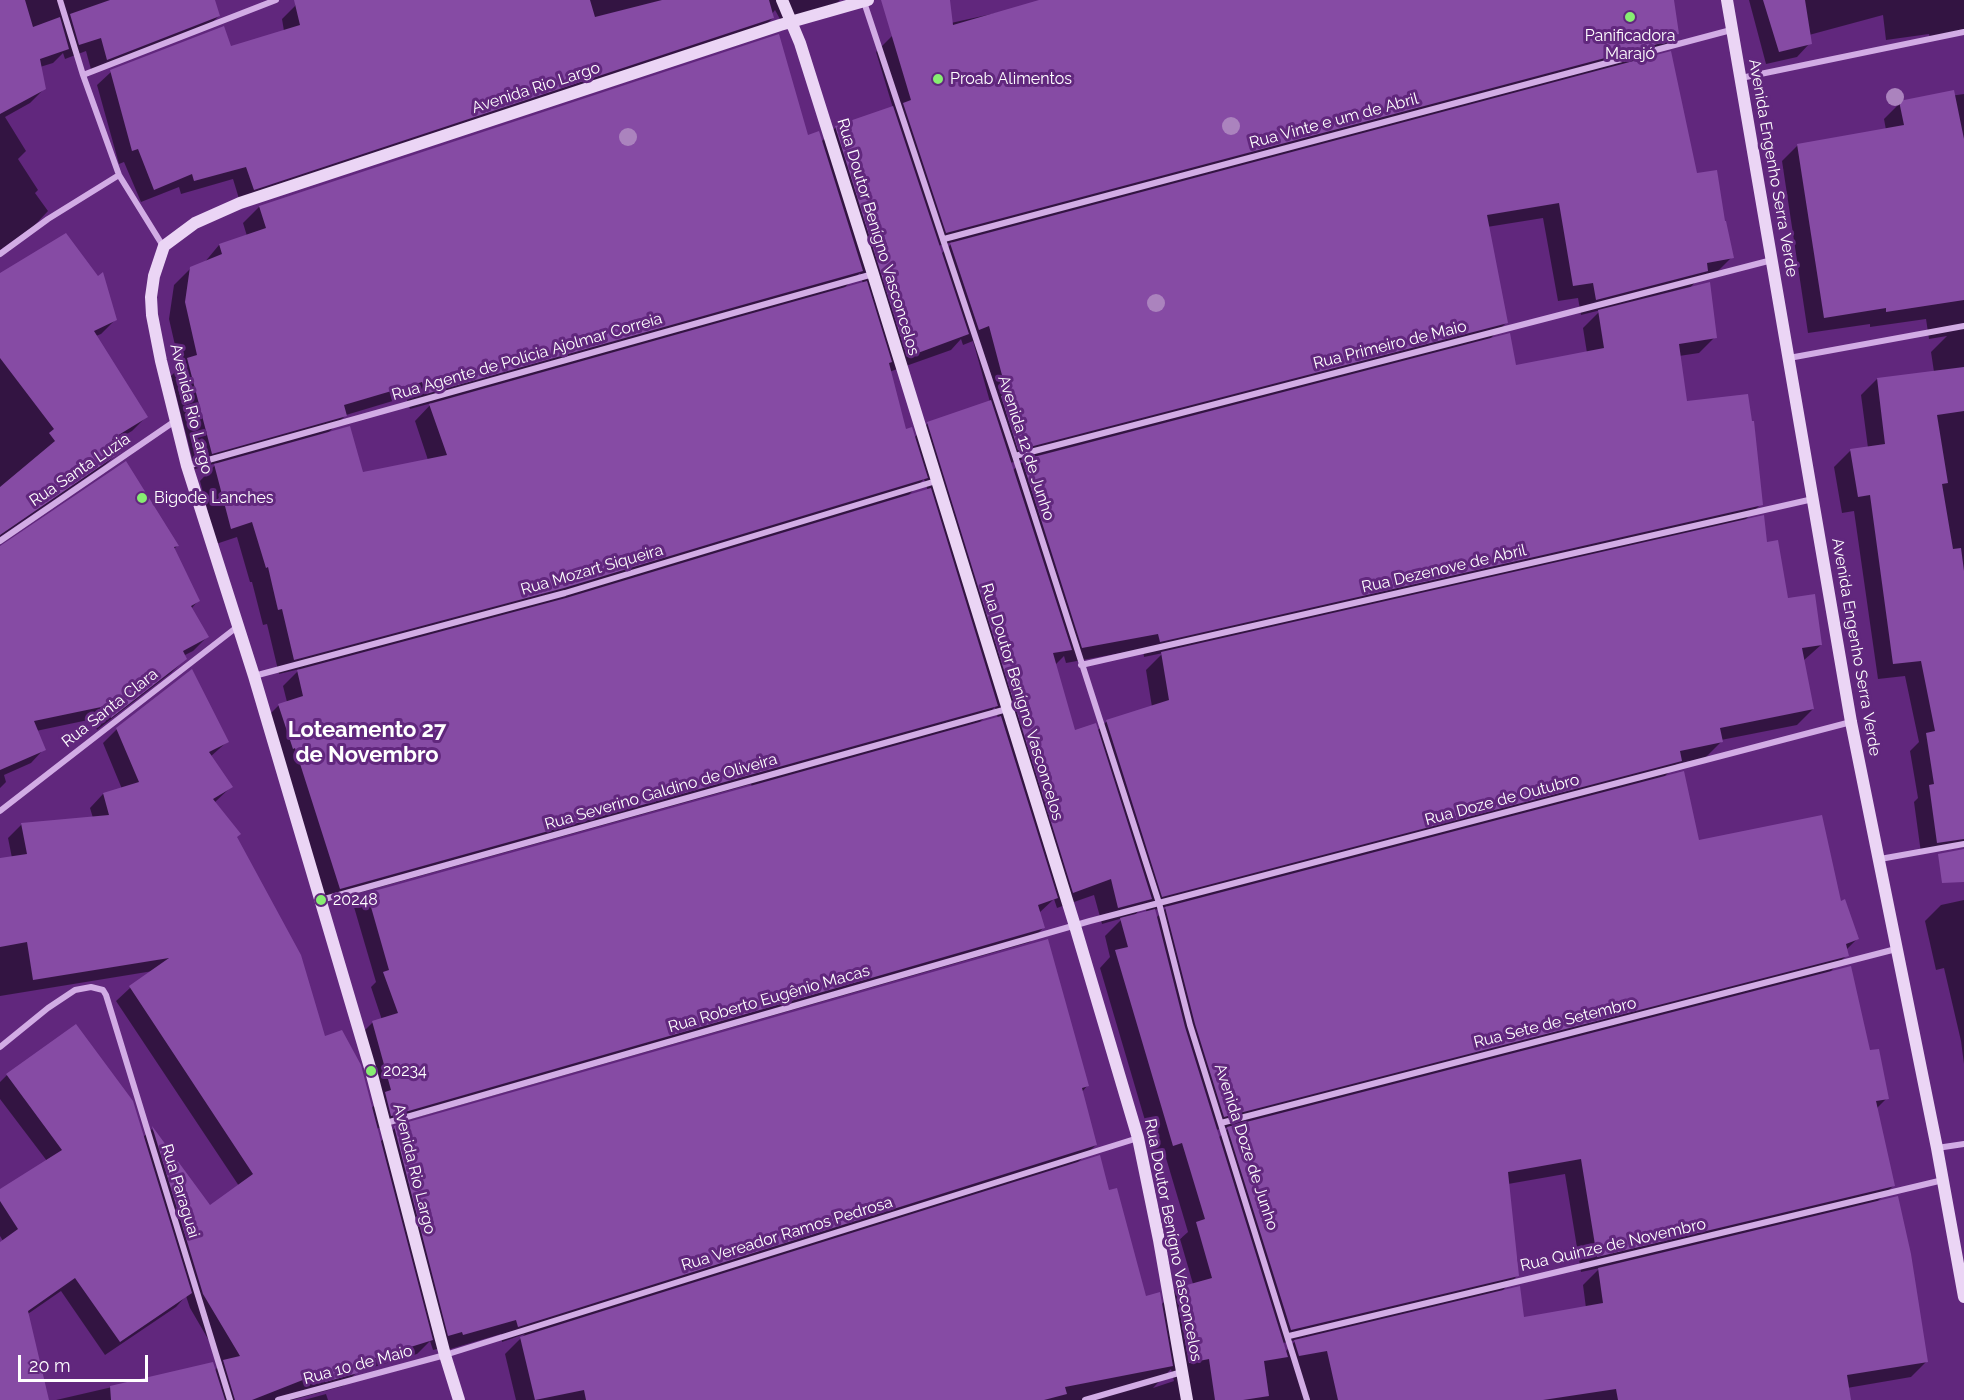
<!DOCTYPE html>
<meta charset="utf-8">
<style>
body{margin:0}
#map{position:relative;width:1964px;height:1400px;overflow:hidden;background:#61277d;font-family:Raleway,sans-serif}
canvas{display:block}
.scale{position:absolute;left:18px;top:1355px;width:130px;height:27px;box-sizing:border-box;border:3px solid #fff;border-top:0;padding-left:8px;font-size:18px;line-height:21px;white-space:nowrap;color:#fff;-webkit-text-stroke:4px #61277d;paint-order:stroke}
</style>
<div id="map">
<canvas width="1964" height="1400"></canvas>
<div class="scale">20 m</div>
</div>
<script>
const context = document.querySelector('canvas').getContext('2d');
context.lineJoin = 'round';
function fillPath(path, color) { context.fillStyle = color; context.fill(path, 'evenodd'); }
const poly = rows => new Path2D(rows.map(r => 'M' + r).join(''));
function strokePath(path, color, width, dash) { context.strokeStyle = color; context.lineWidth = width; context.lineCap = dash ? 'butt' : 'round'; context.setLineDash(dash || []); context.stroke(path); }
function drawText(font, color, halo, rows, align = 'center') {
  context.font = font + ' Raleway,sans-serif'; context.lineWidth = 6; context.setLineDash([]); context.textBaseline = 'middle'; context.strokeStyle = halo; context.fillStyle = color; for (const [text, x, y, turn = 0] of rows) {
    context.save(); context.translate(x, y); context.rotate((+turn || 0) * Math.PI / 180); context.textAlign = isNaN(turn) ? turn : align; if (halo) context.strokeText(text, 0, 0); context.fillText(text, 0, 0); context.restore();
  }
}
fillPath(poly([
 [0,0,213,0,219,16,204,30,92,73,86,51,65,59,63,53,53,63,40,67,44,89,30,103,5,117,26,151,18,159,38,190,35,193,48,211,34,226,0,250],
 [295,0,840,0,834,6,780,19,775,10,772,14,773,18,759,31,240,202,233,179,181,194,179,187,141,202,124,162,119,164,97,85,111,72,230,48,284,31,282,19,295,6],
 [1055,0,1672,0,1678,34,1649,59,1695,175,1724,223,1732,257,1716,273,1701,276,1689,289,1715,337,1699,353,1679,356,1686,403,1761,504,1744,521,1766,544,1786,600,1821,645,1803,661,1813,709,1797,725,1721,740,1721,742,1705,758,1677,764,1663,778,1698,842,1840,903,1857,939,1846,950,1847,955,1829,973,1869,1052,1887,1098,1876,1109,1894,1185,1876,1203,1927,1361,1911,1377,1847,1388,1849,1400,516,1400,505,1354,525,1334,502,1342,501,1334,447,1350,446,1347,433,1350,430,1341,417,1354,357,1372,343,1386,292,1400,56,1400,212,1364,214,1371,222,1363,190,1308,186,1296,176,1307,105,1355,61,1291,9,1327,36,1400,0,1400,0,1244,3,1241,0,1236,0,1191,47,1161,0,1099,0,1082,7,1075,76,1026,143,1137,152,1129,209,1207,239,1186,116,1001,130,988,153,971,0,996,0,860,12,858,8,838,22,824,93,818,90,808,103,794,122,789,103,743,117,729,228,741,210,757,231,787,214,803,236,837,324,1038,371,1109,377,1102,359,1036,372,1023,382,1020,371,987,376,982,354,907,368,894,752,787,751,784,326,902,265,719,279,705,287,702,283,686,300,669,279,674,267,624,263,625,252,582,250,582,237,537,216,544,200,481,217,463,195,469,171,376,180,367,169,319,174,285,191,268,204,263,219,245,247,236,243,223,259,207,807,137,821,142,836,127,893,108,876,52,892,36],
 [1543,218,1558,301,1578,298,1581,315,1601,310,1583,328,1587,353,1514,367,1488,341,1506,323,1487,227],
 [953,242,941,254,938,246],
 [860,273,863,284,843,289],
 [961,339,963,345,973,341,990,402,928,423,914,438,905,431,889,372,951,350],
 [406,397,410,409,432,403,415,421,428,460,362,474,327,434,346,415],
 [1025,459,1012,471,1010,463],
 [924,479,928,491,907,497],
 [1143,649,1144,657,1163,653,1146,670,1152,707,1106,722,1097,731,1074,732,1055,665,1064,656,1066,663],
 [995,707,998,718,978,724],
 [1094,895,1102,924,1123,918,1105,936,1110,957,1100,968,1157,1161,1166,1158,1188,1232,1180,1239,1193,1284,1177,1289,1161,1305,1145,1298,1108,1192,1076,1164,1096,1145,1082,1092,1087,1086,395,1128,379,1143,376,1129,1030,942,1043,928,1039,913,1054,899,1057,908],
 [1144,905,1147,913,1133,917],
 [1168,906,1156,918,1154,910],
 [1230,1127,1218,1138,1216,1130],
 [1565,1174,1581,1272,1600,1268,1583,1285,1586,1308,1523,1319,1500,1293,1518,1275,1508,1184],
 [1296,1340,1286,1351,1283,1343],
 [1171,1369,1174,1381,1153,1388],
 [1749,0,1964,0,1964,29,1930,38,1929,34,1886,40,1883,15,1809,35,1810,43,1797,57,1766,64],
 [1964,94,1964,847,1921,853,1914,802,1918,798,1910,751,1919,742,1905,676,1878,679,1854,511,1842,513,1834,467,1850,451,1868,448,1861,395,1877,379,1934,372,1931,352,1947,336,1929,339,1926,319,1870,327,1870,324,1808,333,1782,161,1798,145,1886,130,1884,119,1900,103],
 [0,320,115,320,101,334,96,336,146,417,132,431,113,442,119,452,105,465,0,537],
 [177,546,173,550,198,601,191,609,207,637,193,651,183,656,185,659,171,673,97,730,93,719,36,731,44,749,31,763,4,775,6,782,0,788,0,547],
 [1964,900,1964,1064,1961,1041,1944,968,1936,970,1925,921,1941,905],
 [326,1394,328,1400,304,1400]
]), '#0007');
fillPath(poly([
 [0,0,25,0,33,27,60,17,69,49,40,59,46,89,0,114],
 [110,0,215,0,220,16,107,60,101,38,79,45,70,14],
 [294,0,590,0,595,17,662,0,769,0,774,18,254,190,246,167,194,181,192,174,154,190,138,149,132,151,110,70,224,26,231,46,300,25],
 [881,0,950,0,953,25,1039,0,1674,0,1679,34,1668,37,1669,41,946,233,903,103,911,100],
 [1763,0,1805,0,1812,44,1779,52],
 [779,34,808,135,819,131,863,271,426,394,422,382,344,405,347,416,212,454,187,358,197,355,185,302,190,267,222,254,219,244,266,228,259,206],
 [1671,51,1697,173,1717,170,1725,221,1726,221,1734,258,1707,263,1708,271,1596,300,1593,283,1573,286,1559,203,1487,215,1508,323,1018,450,1001,396,1007,394,989,326,979,330,950,243],
 [1954,90,1964,139,1964,300,1886,312,1886,308,1824,318,1797,144,1904,125,1899,101],
 [893,106,969,334,907,357,835,126],
 [66,233,98,276,103,272,117,320,94,331,148,417,112,439,121,452,0,535,0,487,55,441,49,433,54,429,0,358,0,273],
 [867,281,892,362,889,363,906,429,912,427,928,478,564,588,294,660,282,609,278,610,268,567,266,568,252,522,231,529,214,464,350,426,363,472,447,455,429,404],
 [1710,282,1717,338,1679,344,1687,401,1748,394,1752,421,1754,421,1763,505,1160,642,1158,634,1082,648,1022,460,1510,333,1516,365,1604,348,1598,310],
 [1964,367,1964,411,1937,415,1948,483,1942,484,1953,549,1961,548,1964,571,1964,839,1937,843,1929,785,1934,784,1926,733,1935,731,1921,661,1893,664,1870,495,1858,497,1850,449,1885,444,1877,378],
 [991,400,1072,650,1053,653,1075,730,1096,723,1152,899,1118,908,1111,879,1073,893,927,422],
 [126,461,179,546,174,547,200,601,191,606,209,637,183,651,187,659,111,718,106,706,34,721,46,750,0,770,0,546],
 [931,488,998,706,340,889,295,748,293,749,278,704,303,696,297,670,566,598],
 [1764,515,1767,542,1778,540,1788,598,1815,594,1822,645,1802,648,1814,709,1720,728,1723,742,1680,751,1682,761,1162,897,1106,720,1169,700,1161,652],
 [192,669,229,742,209,752,233,787,213,799,241,834,237,837,301,955,325,1036,342,1030,361,1065,433,1340,356,1364,358,1373,325,1382,323,1372,252,1400,235,1400,223,1360,240,1356,203,1294,152,1126,210,1205,253,1174,129,986,169,958,33,980,27,942,0,947,0,858,27,854,21,823,109,815,103,793,139,782,116,728],
 [1001,716,1058,898,1038,905,1045,928,391,1116,385,1092,391,1090,372,1021,398,1013,383,972,389,970,367,893],
 [1684,771,1699,840,1822,815,1841,901,1845,899,1859,939,1846,944,1849,956,1224,1117,1195,1024,1165,907],
 [1964,849,1964,882,1942,883,1938,854],
 [1155,909,1185,1027,1288,1357,1264,1361,1269,1396,1243,1400,1215,1400,1209,1359,1189,1363,1176,1288,1212,1278,1196,1222,1205,1219,1182,1143,1173,1146,1115,950,1128,947,1120,918],
 [1048,939,1089,1086,1082,1088,1097,1145,518,1327,516,1320,463,1335,462,1332,448,1336,394,1126],
 [1851,966,1870,1050,1879,1049,1889,1099,1876,1101,1895,1186,1597,1257,1581,1159,1508,1172,1519,1276,1291,1330,1227,1127],
 [76,1024,133,1101,192,1293,120,1342,75,1278,28,1311,49,1400,0,1400,0,1242,18,1229,0,1201,0,1189,62,1150,6,1074],
 [1100,1155,1109,1190,1117,1188,1146,1296,1160,1292,1173,1366,1065,1387,1067,1394,1044,1400,586,1400,584,1390,535,1400,520,1337],
 [1898,1196,1911,1254,1928,1362,1847,1375,1851,1400,1618,1400,1616,1389,1543,1400,1338,1400,1327,1351,1299,1356,1294,1340,1520,1286,1524,1317,1603,1303,1598,1268],
 [213,1362,225,1400,111,1400,110,1386]
]), '#864ba4');
strokePath(poly([
 [60,0,83,75,119,175],
 [864,2,1015,456,1159,903,1190,1025,1307,1400],
 [83,75,276,0],
 [1741,78,1964,32],
 [944,239,1731,30],
 [0,254,48,219,119,175,163,246],
 [1789,358,1964,326],
 [1015,456,1772,260],
 [187,466,873,274],
 [0,541,175,421],
 [1081,665,1813,499],
 [254,676,565,593,936,481],
 [0,811,237,627],
 [1880,859,1964,844],
 [321,900,1007,709],
 [0,1047,48,1008,75,990,91,987,103,990,106,995,230,1400],
 [386,1123,1090,921,1851,722],
 [1221,1123,1896,949],
 [1937,1148,1964,1144],
 [1289,1336,1943,1180],
 [278,1400,445,1355,1138,1138],
 [1085,1400,1182,1372]
]), '#d2ace5', 6);
strokePath(poly([
 [782,0,800,43,873,274,1075,926,1138,1138,1159,1240,1187,1400],
 [1727,0,1851,722,1937,1148,1964,1297],
 [459,1400,445,1355,371,1071,254,676,187,466,161,361,152,315,151,297,154,276,164,246,195,223,240,203,780,25,868,0]
]), '#ebd5f5', 12);
context.fillStyle = '#ab83be';
for (const [x, y] of [
 [1895,97],
 [1231,126],
 [628,137],
 [1156,303]
]) { context.beginPath(); context.arc(x, y, 9, 0, 2 * Math.PI); context.fill(); }
for (const [x, y, r, color] of [
 [1630,17,6,"#87ed72"],
 [938,79,6,"#87ed72"],
 [142,498,6,"#87ed72"],
 [321,900,6,"#87ed72"],
 [371,1071,6,"#87ed72"]
]) { const dot = new Path2D(); dot.arc(x, y, r, 0, 2 * Math.PI); context.fillStyle = color; context.fill(dot); strokePath(dot, '#61277d', 2); }
drawText('16px', '#fff', '#61277d', [
 ["Panificadora",1630,36,"center"],
 ["Marajó",1630,54,"center"],
 ["Proab Alimentos",950,79],
 ["Bigode Lanches",154,498],
 ["20248",333,900],
 ["20234",383,1071]
], 'left');
drawText('16px', '#fff', '#61277d', [
 ["Avenida Rio Largo",536,88,-18],
 ["Rua Vinte e um de Abril",1334,121,-15],
 ["Avenida Engenho Serra Verde",1773,168,80],
 ["Rua Doutor Benígno Vasconcelos",878,237,73],
 ["Rua Primeiro de Maio",1390,345,-14],
 ["Rua Agente de Polícia Ajolmar Correia",527,357,-16],
 ["Avenida Rio Largo",191,409,76],
 ["Avenida 12 de Junho",1026,448,72],
 ["Rua Santa Luzia",80,470,-34],
 ["Rua Dezenove de Abril",1444,569,-13],
 ["Rua Mozart Siqueira",592,570,-16],
 ["Avenida Engenho Serra Verde",1856,647,80],
 ["Rua Doutor Benígno Vasconcelos",1022,702,73],
 ["Rua Santa Clara",110,708,-38],
 ["Rua Severino Galdino de Oliveira",661,792,-16],
 ["Rua Doze de Outubro",1502,800,-15],
 ["Rua Roberto Eugênio Macas",769,999,-16],
 ["Rua Sete de Setembro",1555,1023,-14],
 ["Avenida Doze de Junho",1246,1147,72],
 ["Avenida Rio Largo",414,1169,76],
 ["Rua Paraguai",180,1191,73],
 ["Rua Vereador Ramos Pedrosa",787,1234,-17],
 ["Rua Doutor Benígno Vasconcelos",1173,1240,79],
 ["Rua Quinze de Novembro",1613,1245,-13],
 ["Rua 10 de Maio",358,1365,-15]
]);
drawText('bold 22px', '#fff', '#61277d', [
 ["Loteamento 27",367,730],
 ["de Novembro",367,755]
]);
</script>
